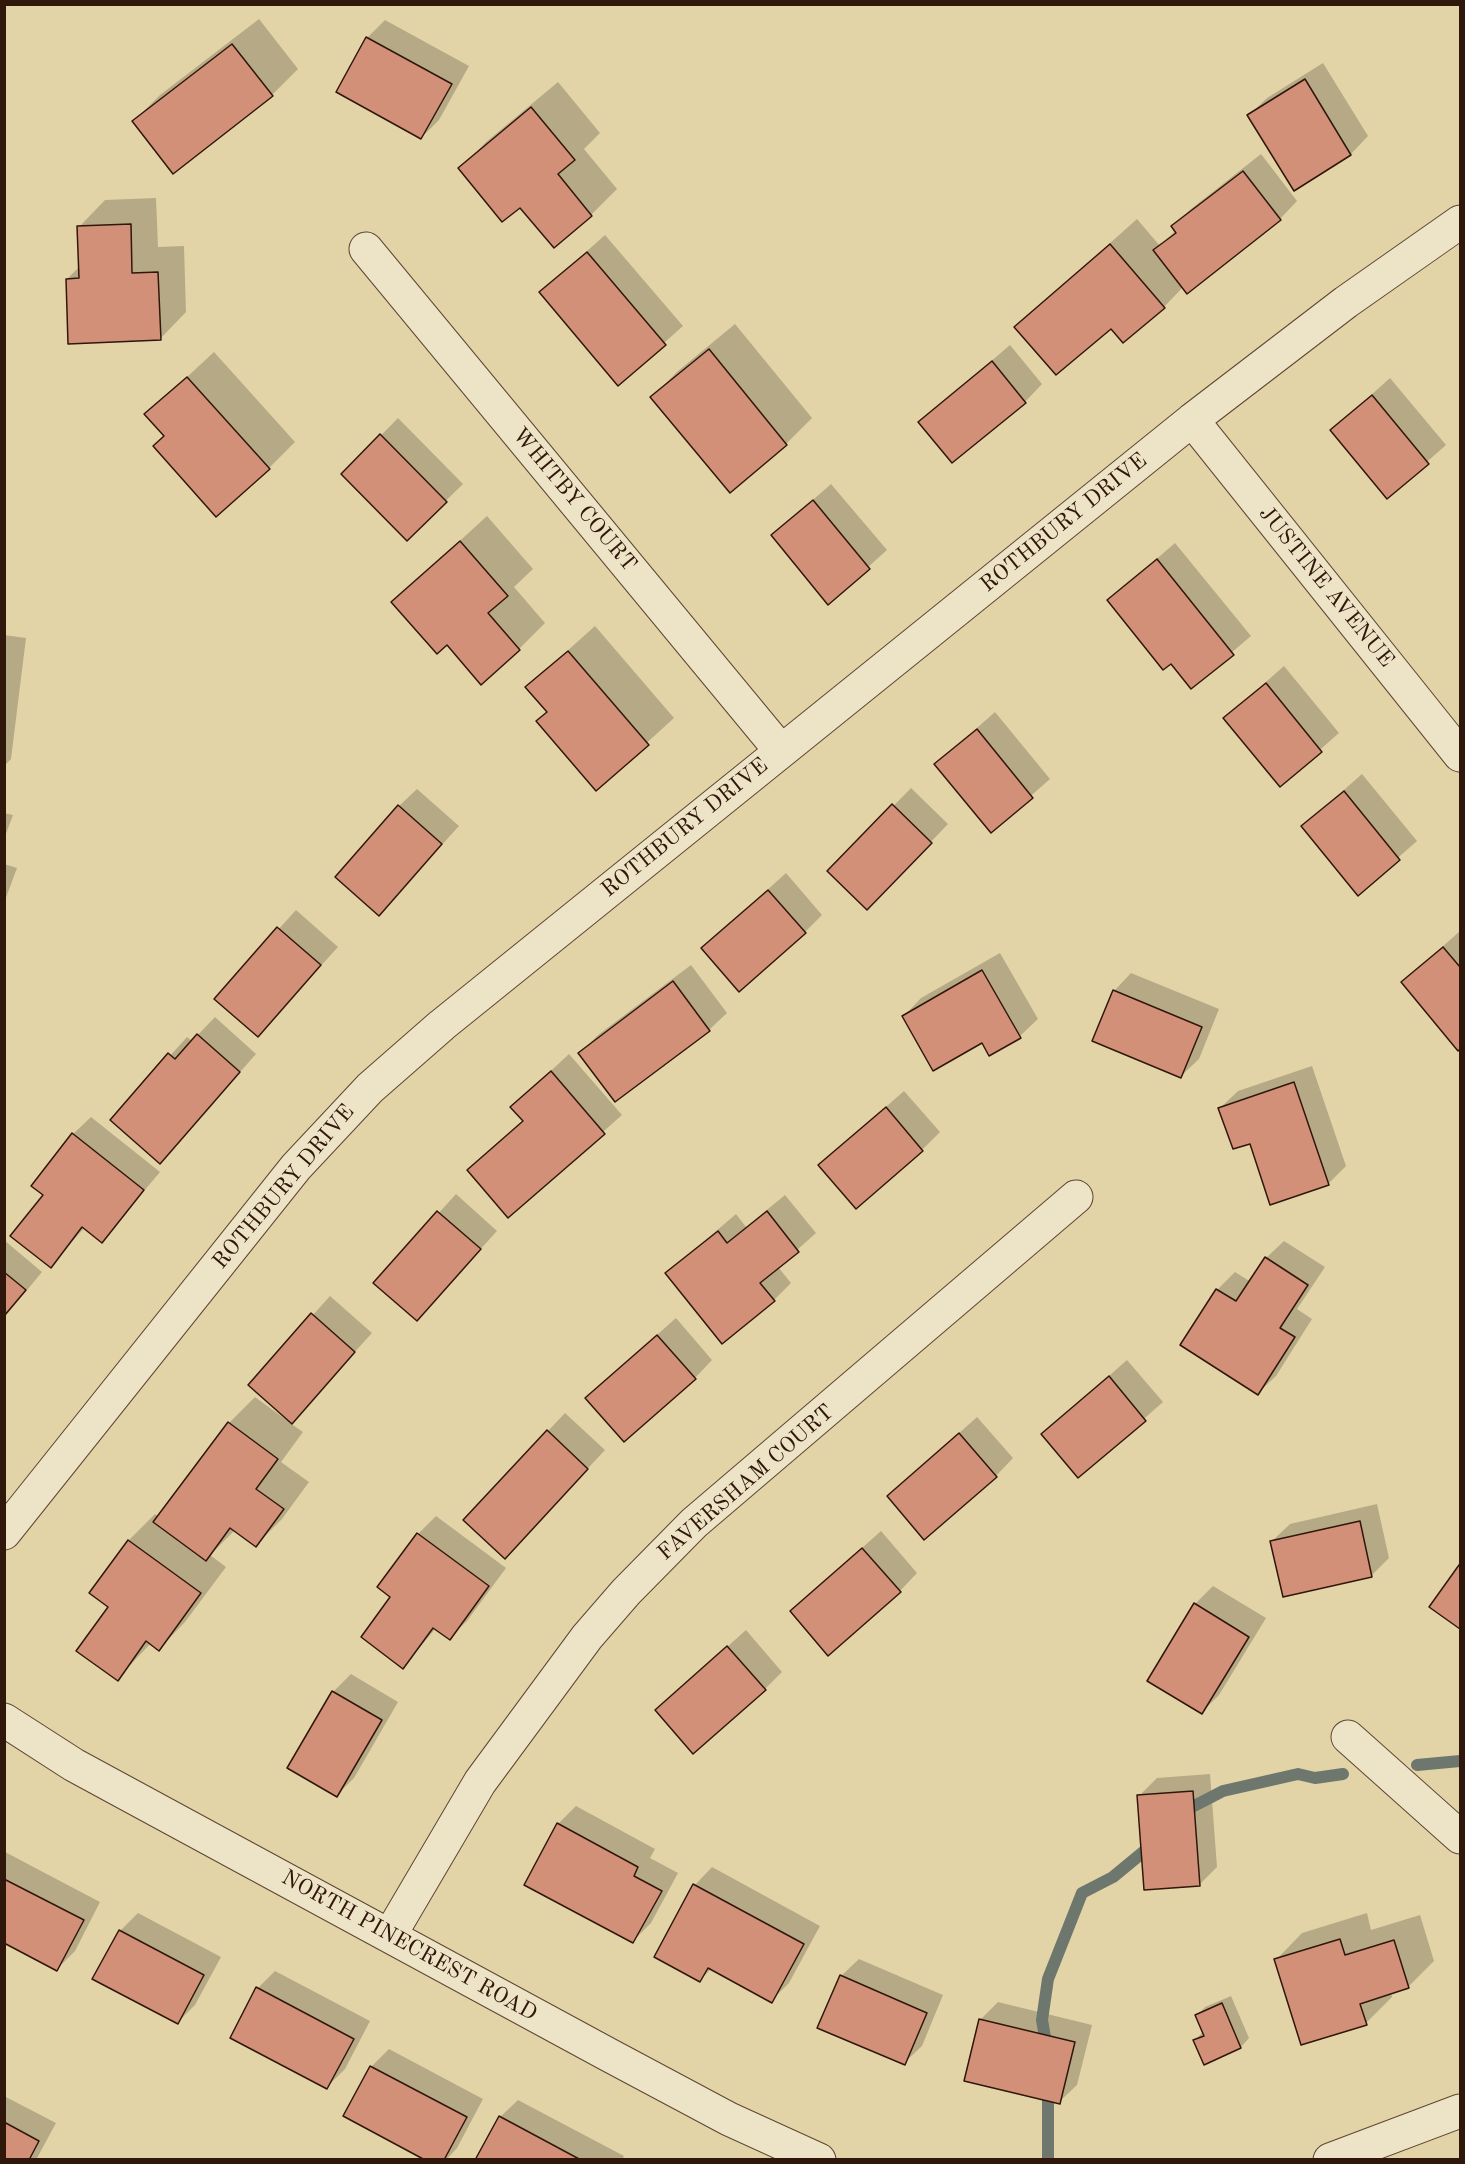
<!DOCTYPE html>
<style>
body{margin:0}
#map{position:relative;width:1465px;height:2164px;overflow:hidden;background:#e3d4a8;font-family:"Old Standard TT",serif}
canvas{display:block}
.frame{position:absolute;inset:0;border:6px solid #30170b;pointer-events:none}
</style>
<div id="map">
<canvas width="1465" height="2164"></canvas>
<div class="frame"></div>
</div>
<script>
const context = document.querySelector('canvas').getContext('2d');
context.lineJoin = 'round';
function fillPath(path, color) { context.fillStyle = color; context.fill(path, 'evenodd'); }
const poly = rows => new Path2D(rows.map(r => 'M' + r).join(''));
function strokePath(path, color, width, dash) { context.strokeStyle = color; context.lineWidth = width; context.lineCap = dash ? 'butt' : 'round'; context.setLineDash(dash || []); context.stroke(path); }
function drawText(font, color, halo, rows, align = 'center') {
  context.font = font + ' "Old Standard TT",serif'; context.lineWidth = 4.5; context.setLineDash([]); context.textBaseline = 'middle'; context.strokeStyle = halo; context.fillStyle = color; for (const [text, x, y, turn = 0] of rows) {
    context.save(); context.translate(x, y); context.rotate((+turn || 0) * Math.PI / 180); context.textAlign = isNaN(turn) ? turn : align; if (halo) context.strokeText(text, 0, 0); context.fillText(text, 0, 0); context.restore();
  }
}
fillPath(poly([
 [259,19,298,69,272,95,134,121,160,95],
 [385,20,469,66,439,120,421,138,367,38],
 [1323,63,1368,136,1351,154,1295,189,1249,115,1267,98],
 [558,82,600,133,584,149,617,189,591,215,520,206,460,169,486,142],
 [1261,154,1297,201,1280,219,1184,286,1164,307,1111,326,1016,327,1137,219,1160,246,1176,230,1173,226,1191,209],
 [156,198,158,247,184,246,186,312,160,339,67,279,80,266,79,227,105,200],
 [605,235,683,326,618,384,541,292],
 [735,324,812,418,786,444,652,397,678,371],
 [1010,345,1042,384,1025,402,920,422],
 [214,352,295,442,269,468,166,436,146,415],
 [1390,378,1446,445,1387,497,1332,430],
 [398,418,463,484,407,539,343,474],
 [831,484,887,550,828,603,773,535],
 [487,516,533,569,514,587,545,623,519,649,447,643,393,602],
 [1175,543,1251,636,1191,687,1171,661,1109,600],
 [595,626,674,718,596,789,538,721,548,711,527,687],
 [4,635,26,638,11,759,4,766],
 [1284,666,1339,733,1280,785,1225,718],
 [995,712,1050,779,991,831,936,764],
 [1362,774,1417,841,1358,893,1303,826],
 [911,788,948,824,885,890,830,871],
 [417,789,459,826,379,914,399,806],
 [4,813,13,815,4,839],
 [4,864,17,868,4,903],
 [786,873,822,915,805,932,703,948],
 [296,910,338,947,258,1035,216,998],
 [1460,931,1460,1047,1458,1049,1403,982],
 [1000,953,1038,1019,1020,1036,982,1041,904,1016,921,998],
 [691,965,727,1013,709,1030,615,1100,580,1053,598,1035],
 [1131,973,1219,1009,1199,1059,1181,1076,1114,991],
 [215,1017,256,1054,160,1162,112,1120,187,1037,192,1041],
 [569,1054,622,1115,508,1216,469,1170,524,1120,512,1107],
 [1312,1066,1346,1166,1328,1184,1251,1142,1220,1108,1238,1091],
 [904,1091,940,1132,922,1150,820,1165],
 [91,1117,160,1172,102,1241,85,1227,51,1266,45,1195,73,1134],
 [456,1194,497,1231,417,1319,376,1282],
 [785,1195,816,1233,778,1267,791,1283,774,1300,667,1273,736,1214,746,1227],
 [4,1240,42,1272,4,1318],
 [1284,1241,1325,1267,1297,1309,1312,1319,1276,1376,1258,1393,1182,1344,1217,1290,1235,1272,1251,1282,1266,1258],
 [330,1296,372,1333,290,1423,303,1432,281,1462,309,1482,282,1519,256,1545,235,1530,210,1555,226,1567,185,1622,159,1649,151,1643,117,1679,110,1607,91,1593,129,1540,155,1514,159,1517,229,1423,255,1397,288,1421,289,1419,250,1385],
 [676,1318,712,1360,695,1378,605,1381],
 [1127,1360,1163,1402,1079,1476,1043,1434],
 [565,1413,605,1450,522,1539,548,1431],
 [977,1417,1013,1458,996,1476,889,1496],
 [1377,1504,1389,1558,1371,1576,1272,1541,1290,1524],
 [436,1516,506,1568,467,1621,449,1638,436,1628,403,1667,392,1597,418,1534],
 [881,1531,917,1573,900,1591,810,1594],
 [1460,1566,1460,1627,1431,1607],
 [1213,1586,1266,1618,1219,1695,1202,1712,1195,1604],
 [746,1630,782,1672,765,1689,657,1710],
 [351,1674,398,1702,354,1778,337,1795,333,1692],
 [1210,1774,1217,1867,1199,1885,1139,1796,1157,1778],
 [576,1806,655,1849,650,1858,678,1873,651,1923,633,1941,558,1824],
 [5,1852,100,1902,75,1951,57,1969,4,1941],
 [712,1867,820,1926,789,1983,771,2001,712,1968,700,1980,695,1885],
 [138,1913,221,1957,195,2005,177,2023,120,1931],
 [1367,1913,1371,1930,1420,1915,1434,1961,1408,1987,1391,1993,1392,1997,1366,2023,1276,1960,1302,1933],
 [859,1959,943,1995,922,2046,904,2063,841,1976],
 [275,1971,370,2021,345,2069,327,2087,258,1988],
 [1231,1996,1249,2038,1241,2047,1205,2063,1195,2040,1203,2032,1197,2016,1205,2007],
 [998,2002,1092,2025,1077,2085,1059,2102,980,2020],
 [389,2049,483,2099,457,2148,446,2160,428,2160,345,2115,371,2067],
 [4,2096,56,2123,36,2160,4,2160],
 [518,2100,624,2156,622,2160,477,2160,500,2117]
]), '#0003');
strokePath(poly([
 [1417,1765,1460,1761],
 [1183,1816,1192,1807,1223,1791,1298,1774,1315,1778,1343,1774],
 [1047,2049,1042,2020,1048,1979,1082,1893,1113,1877,1153,1844],
 [1048,2160,1048,2087]
]), '#6e776e', 12);
const building = poly([
 [366,37,452,84,421,139,336,92,366,37],
 [232,44,273,96,173,174,132,121,232,44],
 [1305,79,1351,155,1294,191,1247,115,1305,79],
 [531,107,575,160,558,174,592,216,554,248,520,208,502,222,458,168,531,107],
 [1243,171,1281,220,1187,294,1153,250,1176,233,1171,226,1243,171],
 [131,224,132,273,158,272,161,340,68,344,66,279,79,278,77,226,131,224],
 [1110,244,1165,308,1123,343,1111,329,1056,375,1014,327,1110,244],
 [587,252,666,345,618,386,539,292,587,252],
 [709,349,787,445,730,493,650,397,709,349],
 [992,361,1026,403,952,463,918,422,992,361],
 [187,377,270,469,216,517,153,446,164,436,144,414,187,377],
 [1372,395,1429,464,1387,499,1330,430,1372,395],
 [380,434,447,502,407,541,341,474,380,434],
 [813,500,870,569,828,605,771,535,813,500],
 [460,541,508,596,488,613,520,650,481,685,447,645,437,654,391,602,460,541],
 [1157,559,1234,655,1191,689,1171,664,1163,670,1107,600,1157,559],
 [568,651,649,745,596,791,536,721,547,712,525,687,568,651],
 [1266,683,1322,752,1280,787,1223,718,1266,683],
 [977,729,1033,798,991,833,934,764,977,729],
 [1344,791,1400,860,1358,896,1301,826,1344,791],
 [892,804,932,843,867,910,827,871,892,804],
 [398,805,442,844,379,916,335,877,398,805],
 [768,890,806,933,739,992,701,948,768,890],
 [277,927,321,965,258,1037,214,999,277,927],
 [1443,947,1460,967,1460,1049,1458,1051,1401,982,1443,947],
 [982,970,1021,1038,989,1056,982,1043,933,1071,902,1016,982,970],
 [673,981,710,1031,615,1102,578,1053,673,981],
 [1113,990,1202,1027,1181,1078,1092,1041,1113,990],
 [197,1034,240,1072,160,1164,110,1120,168,1053,175,1059,197,1034],
 [551,1071,605,1134,508,1218,467,1170,523,1121,510,1107,551,1071],
 [1294,1082,1329,1185,1270,1205,1250,1144,1233,1149,1218,1108,1294,1082],
 [886,1107,923,1151,856,1209,818,1165,886,1107],
 [72,1133,144,1190,102,1243,82,1227,51,1268,10,1236,43,1195,31,1186,72,1133],
 [437,1211,481,1249,417,1321,373,1283,437,1211],
 [767,1211,799,1252,760,1283,775,1301,722,1344,665,1273,718,1231,727,1243,767,1211],
 [1265,1257,1308,1285,1280,1328,1295,1337,1258,1395,1180,1345,1216,1289,1236,1301,1265,1257],
 [4,1272,26,1290,4,1316,4,1272],
 [311,1313,355,1352,292,1424,248,1385,311,1313],
 [657,1335,696,1379,624,1442,585,1398,657,1335],
 [1109,1376,1146,1421,1078,1478,1041,1434,1109,1376],
 [228,1422,278,1459,256,1489,284,1509,256,1547,230,1528,206,1561,153,1522,228,1422],
 [547,1430,588,1469,505,1559,463,1520,547,1430],
 [959,1433,997,1477,924,1540,887,1496,959,1433],
 [1360,1521,1372,1577,1283,1597,1270,1541,1360,1521],
 [417,1533,489,1586,450,1640,433,1628,403,1669,361,1637,390,1597,377,1587,417,1533],
 [128,1540,201,1593,159,1651,146,1641,118,1681,76,1651,108,1607,89,1593,128,1540],
 [862,1548,901,1592,828,1656,790,1611,862,1548],
 [1459,1565,1460,1566,1460,1629,1429,1607,1459,1565],
 [1194,1603,1249,1637,1202,1714,1147,1681,1194,1603],
 [727,1646,766,1690,693,1754,655,1710,727,1646],
 [332,1691,382,1720,337,1797,287,1768,332,1691],
 [1193,1791,1200,1886,1144,1890,1137,1795,1193,1791],
 [557,1823,638,1867,634,1876,662,1891,633,1943,524,1885,557,1823],
 [4,1879,84,1920,57,1971,4,1943,4,1879],
 [693,1884,804,1944,772,2003,708,1968,700,1982,654,1957,693,1884],
 [119,1930,204,1975,178,2024,92,1979,119,1930],
 [1340,1939,1345,1955,1394,1940,1409,1988,1360,2004,1367,2025,1301,2045,1274,1959,1340,1939],
 [840,1975,927,2013,905,2065,817,2028,840,1975],
 [256,1987,354,2039,327,2089,230,2038,256,1987],
 [1222,2003,1241,2048,1204,2065,1193,2040,1204,2036,1195,2015,1222,2003],
 [979,2019,1075,2042,1060,2104,964,2081,979,2019],
 [370,2066,467,2117,444,2160,425,2160,343,2116,370,2066],
 [499,2116,581,2160,475,2160,499,2116],
 [4,2122,39,2141,29,2160,4,2160,4,2122]
]);
fillPath(building, '#d39079');
strokePath(building, '#30170b', 1.5);
const minor = poly([
 [366,249,781,751],
 [1192,420,1460,755],
 [4,1533,296,1167,370,1088,442,1025,1192,420,1346,302,1460,222],
 [4,1720,74,1765,609,2055,729,2119,819,2160],
 [1348,1737,1460,1837],
 [390,1935,480,1782,587,1637,626,1592,694,1523,1076,1197],
 [1330,2160,1460,2111]
]);
strokePath(minor, '#5d4632', 35);
strokePath(minor, '#ede3c6', 33);
drawText('22px', '#30170b', '#ede3c6', [
 ["WHITBY COURT",574,500,50],
 ["ROTHBURY DRIVE",1064,523,-39],
 ["JUSTINE AVENUE",1326,587,51],
 ["ROTHBURY DRIVE",685,828,-39],
 ["ROTHBURY DRIVE",284,1187,-50],
 ["FAVERSHAM COURT",746,1483,-41],
 ["NORTH PINECREST ROAD",409,1946,29]
]);
</script>
